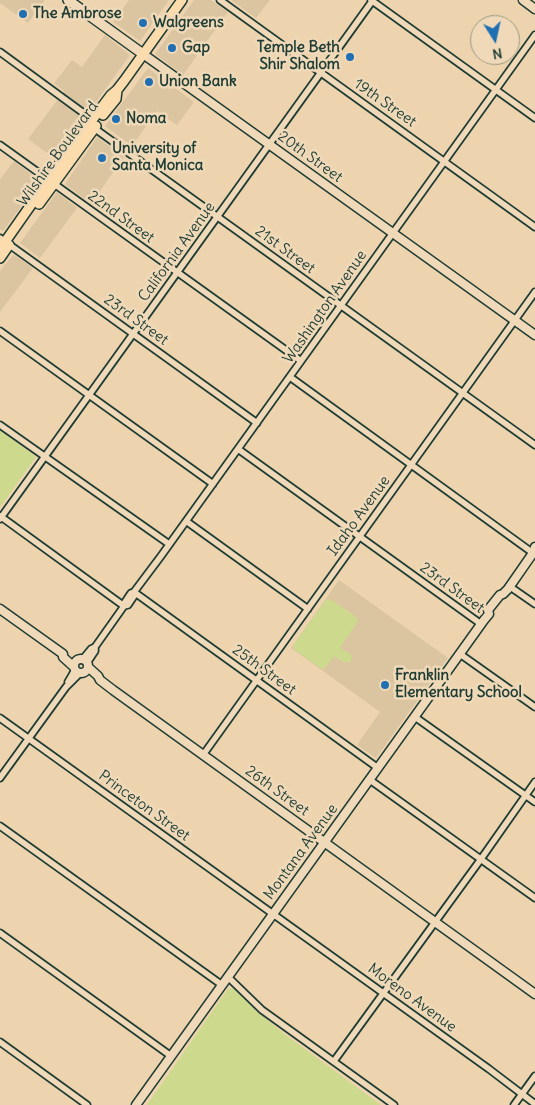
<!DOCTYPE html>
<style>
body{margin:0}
#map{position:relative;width:535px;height:1105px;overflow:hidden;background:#edd4af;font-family:Delius,sans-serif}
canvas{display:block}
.north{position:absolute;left:470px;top:15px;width:50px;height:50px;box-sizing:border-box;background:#efd9b8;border:1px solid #9c9b83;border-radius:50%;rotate:170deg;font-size:14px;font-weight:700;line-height:20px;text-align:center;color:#1f3d34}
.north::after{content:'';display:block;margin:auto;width:18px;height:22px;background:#1f6fb2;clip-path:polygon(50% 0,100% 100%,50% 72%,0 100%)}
</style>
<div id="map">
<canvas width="535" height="1105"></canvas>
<div class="north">N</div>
</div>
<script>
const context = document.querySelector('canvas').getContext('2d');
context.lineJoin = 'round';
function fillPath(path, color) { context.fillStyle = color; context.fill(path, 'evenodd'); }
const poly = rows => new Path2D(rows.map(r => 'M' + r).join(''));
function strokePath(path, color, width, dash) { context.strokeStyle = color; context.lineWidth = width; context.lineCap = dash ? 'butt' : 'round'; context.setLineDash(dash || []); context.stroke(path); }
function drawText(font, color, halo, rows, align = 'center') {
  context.font = font + ' Delius,sans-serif'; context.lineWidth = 5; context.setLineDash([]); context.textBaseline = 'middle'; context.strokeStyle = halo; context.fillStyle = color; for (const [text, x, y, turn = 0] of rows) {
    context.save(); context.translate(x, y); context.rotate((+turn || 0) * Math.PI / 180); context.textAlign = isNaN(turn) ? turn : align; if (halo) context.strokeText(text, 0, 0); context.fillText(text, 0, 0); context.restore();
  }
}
fillPath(poly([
 [0,0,45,0,28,23,0,3],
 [129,0,169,0,140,41,113,22],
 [194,0,211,0,228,12,183,75,155,54],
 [231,0,270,0,256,18],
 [105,35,130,55,55,159,28,139,64,91,54,83,72,60,82,67],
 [148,68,194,102,177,125,157,111,132,146,105,126],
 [97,137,124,157,91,204,65,184],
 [14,161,40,181,3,231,0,229,0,179],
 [57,192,77,208,40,258,20,243],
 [15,255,33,268,0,312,0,271,12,256],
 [339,580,448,658,376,758,357,745,380,712,291,648]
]), '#dbc5a1');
fillPath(poly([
 [0,430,36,457,0,507],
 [329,599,332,600,356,617,358,621,340,648,350,654,352,657,350,662,343,662,334,656,326,667,322,669,296,651,293,647,294,644,325,601],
 [230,988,238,991,254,1009,283,1033,381,1105,147,1105,228,989]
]), '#cdd98c');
const minor = poly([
 [220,0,535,227],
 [371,0,535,118],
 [0,52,93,120],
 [94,128,535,445],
 [0,145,301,361],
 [0,238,257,423],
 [0,331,213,484],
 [290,377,533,553],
 [0,425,169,544],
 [238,449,481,624],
 [0,516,124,606],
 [0,519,373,0],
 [186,521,308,609],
 [509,586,535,604],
 [134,592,378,768],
 [124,606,128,605,134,596,134,592],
 [460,654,535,707],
 [82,660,91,649,95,647],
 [87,663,95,651,95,647,124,606,125,602,131,593,134,592,161,556,535,35],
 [68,682,75,670],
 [415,717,535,802],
 [0,718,489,1069,535,1104],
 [203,755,535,292],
 [0,778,66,687,80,673],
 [370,780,535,898],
 [0,826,222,985],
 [0,933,171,1056],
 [228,977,262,1010,394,1105],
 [0,1042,87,1105],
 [334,1061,481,859,535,782],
 [514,1105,535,1076]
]);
const tertiary = poly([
 [523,0,535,9],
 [143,54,535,335],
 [0,609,63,654,63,657,74,667],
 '74 666a7 7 0 1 1 14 0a7 7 0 1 1-14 0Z',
 [88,667,98,676,100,680,113,690,535,994],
 [136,1105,484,620,489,614,488,610,500,595,503,594,508,589,533,553,535,547]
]);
const secondary = poly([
 [68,0,143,54]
]);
const primary = poly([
 [103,115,116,99,117,90],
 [39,204,96,126],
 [0,249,68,152,111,95,117,90,124,81,182,0],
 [0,258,9,245]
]);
strokePath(minor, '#1f3d34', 9);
strokePath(tertiary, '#1f3d34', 11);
strokePath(secondary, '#1f3d34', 12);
strokePath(primary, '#1f3d34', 12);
strokePath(minor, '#efd9b8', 5.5);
strokePath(tertiary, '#efd9b8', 8);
strokePath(secondary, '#efd9b8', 9);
strokePath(primary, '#fcdcac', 9);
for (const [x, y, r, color] of [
 [23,14,5,"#1f6fb2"],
 [143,23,5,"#1f6fb2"],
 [172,48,5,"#1f6fb2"],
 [350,57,5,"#1f6fb2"],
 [149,82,5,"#1f6fb2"],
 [116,119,5,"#1f6fb2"],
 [102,158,5,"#1f6fb2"],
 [385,685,5,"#1f6fb2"]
]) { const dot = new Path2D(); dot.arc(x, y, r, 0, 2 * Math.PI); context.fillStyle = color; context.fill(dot); strokePath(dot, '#efd9b8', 2); }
drawText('bold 15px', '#1f3d34', '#efd9b8', [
 ["The Ambrose",33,14],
 ["Walgreens",153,23],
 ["Gap",182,48],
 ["Temple Beth",340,48,"right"],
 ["Shir Shalom",340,65,"right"],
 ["Union Bank",159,82],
 ["Noma",126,119],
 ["University of",112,149],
 ["Santa Monica",112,166],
 ["Franklin",395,676],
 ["Elementary School",395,693]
], 'left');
drawText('15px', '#1f3d34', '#efd9b8', [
 ["19th Street",385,103,35],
 ["Wilshire Boulevard",58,154,-54],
 ["20th Street",310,157,36],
 ["22nd Street",121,217,36],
 ["21st Street",285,250,36],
 ["California Avenue",177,252,-54],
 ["Washington Avenue",325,307,-55],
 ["23rd Street",136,320,36],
 ["Idaho Avenue",359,516,-54],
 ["23rd Street",452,588,36],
 ["25th Street",264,670,36],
 ["26th Street",277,791,36],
 ["Princeton Street",144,806,36],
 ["Montana Avenue",301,852,-54],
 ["Moreno Avenue",412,998,36]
]);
</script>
